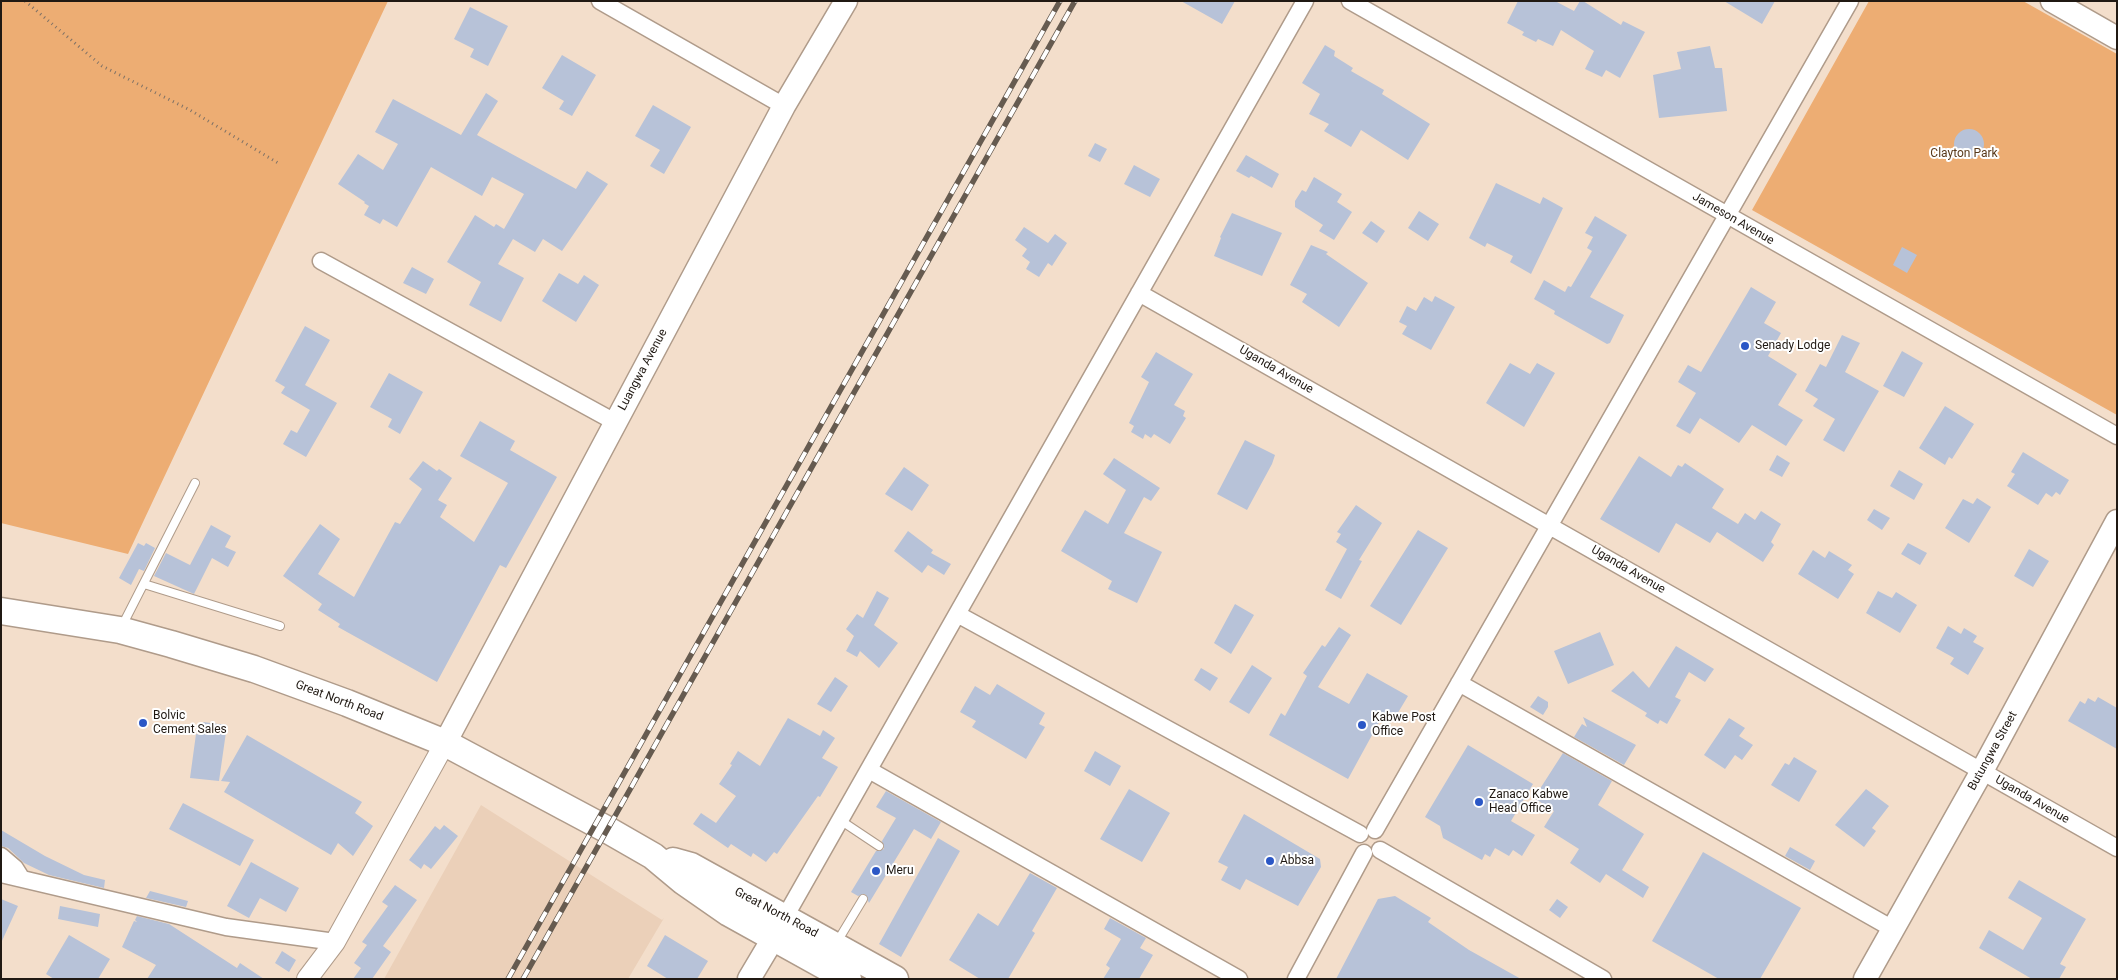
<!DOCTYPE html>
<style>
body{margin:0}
#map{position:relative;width:2118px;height:980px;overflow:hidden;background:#f3decb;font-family:Roboto,sans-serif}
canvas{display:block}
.frame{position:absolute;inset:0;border:2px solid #201913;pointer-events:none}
</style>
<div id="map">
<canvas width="2118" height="980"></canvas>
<div class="frame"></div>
</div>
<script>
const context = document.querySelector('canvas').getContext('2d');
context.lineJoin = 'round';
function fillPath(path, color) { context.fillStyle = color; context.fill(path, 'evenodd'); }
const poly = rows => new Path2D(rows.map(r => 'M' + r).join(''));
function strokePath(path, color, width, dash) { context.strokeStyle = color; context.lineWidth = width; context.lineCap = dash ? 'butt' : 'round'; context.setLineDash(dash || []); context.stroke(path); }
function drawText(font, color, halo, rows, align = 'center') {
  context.font = font + ' Roboto,sans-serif'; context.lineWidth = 4; context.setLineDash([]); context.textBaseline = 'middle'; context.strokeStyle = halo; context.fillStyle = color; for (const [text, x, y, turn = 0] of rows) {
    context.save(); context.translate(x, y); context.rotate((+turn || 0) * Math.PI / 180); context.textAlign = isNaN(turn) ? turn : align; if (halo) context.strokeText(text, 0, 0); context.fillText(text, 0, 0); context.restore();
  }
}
fillPath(poly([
 [481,805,662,920,664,918,628,979,384,979]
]), '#ebd0b9');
fillPath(poly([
 [1,1,388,1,128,554,1,523],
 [1869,1,2023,1,2117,54,2117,415,1752,210]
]), '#edad73');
fillPath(poly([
 [1181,1,1235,1,1222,24],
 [1518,1,1555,1,1574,11,1580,1,1583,1,1621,25,1623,21,1645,32,1620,78,1606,70,1602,77,1585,69,1594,51,1561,30,1553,46,1538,39,1536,42,1522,35,1524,32,1507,23],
 [1724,1,1775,1,1762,24],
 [470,7,508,26,488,66,470,57,474,49,454,39],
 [1325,45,1335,51,1334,56,1353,68,1351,71,1384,90,1382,94,1430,124,1408,160,1361,130,1351,147,1324,131,1329,124,1309,114,1320,94,1302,83],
 [1710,46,1715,68,1722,68,1727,111,1659,118,1653,75,1681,69,1677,52],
 [562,55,596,75,572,116,559,109,564,101,542,88],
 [486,93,498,101,477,135,576,189,587,171,608,184,562,251,543,239,535,252,513,239,498,264,524,278,501,322,469,305,481,282,447,262,475,215,494,227,496,224,504,229,524,194,492,177,482,196,431,167,397,227,383,219,380,224,364,215,369,206,364,203,365,202,338,184,358,154,383,170,398,144,375,132,393,99,461,135],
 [653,105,691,127,664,174,650,166,660,150,635,136],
 '1954 144a15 15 0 1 1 30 0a15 15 0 1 1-30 0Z',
 [1095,143,1107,149,1100,162,1088,156],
 [1246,155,1279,174,1272,188,1251,176,1249,178,1236,171],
 [1134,165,1160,179,1150,197,1124,184],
 [1314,177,1342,194,1337,202,1352,212,1334,240,1319,231,1323,225,1295,207,1295,201,1302,190,1306,192],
 [1496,183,1540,204,1543,197,1563,208,1531,274,1510,262,1513,256,1487,243,1485,247,1469,238],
 [1419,211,1439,224,1428,241,1408,228],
 [1232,213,1282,233,1262,276,1214,256,1221,238,1220,237],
 [1595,216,1627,235,1590,297,1624,315,1610,343,1607,344,1554,314,1555,311,1534,299,1544,280,1565,292,1568,286,1571,287,1592,251,1587,248,1593,237,1585,233],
 [1371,221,1385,231,1377,243,1362,233],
 [1024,227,1048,243,1055,234,1067,243,1052,266,1048,263,1039,277,1026,269,1030,262,1022,256,1027,249,1015,240],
 [1311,245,1328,252,1326,254,1368,283,1339,327,1302,302,1307,294,1290,285],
 [1902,247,1917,255,1907,273,1893,265],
 [412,267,434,279,426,294,403,283],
 [559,273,578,284,584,275,599,285,576,322,542,301],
 [1751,287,1776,302,1764,323,1781,333,1768,356,1797,374,1778,405,1803,420,1786,446,1752,425,1739,443,1700,418,1690,434,1676,426,1696,393,1678,382,1688,365,1701,372],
 [1435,296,1455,307,1431,350,1402,334,1407,326,1399,322,1407,306,1416,311,1424,297,1432,302],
 [305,326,330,340,305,385,337,403,306,457,283,444,291,430,297,433,310,410,281,393,285,387,275,381],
 [1842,335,1860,343,1845,372,1879,391,1844,452,1823,440,1835,419,1813,406,1818,399,1805,391,1820,364,1826,367],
 [1902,351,1923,363,1904,397,1883,386],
 [1156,352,1193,374,1174,405,1185,411,1183,416,1186,418,1170,444,1154,434,1151,438,1145,434,1143,439,1131,432,1134,426,1129,423,1149,382,1141,377],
 [1510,363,1530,374,1537,363,1555,373,1524,427,1486,403],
 [389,373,423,392,400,434,388,427,392,419,370,407],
 [1945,406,1974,424,1952,459,1949,457,1945,465,1919,448],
 [480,421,515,441,510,450,557,477,506,568,500,565,437,682,338,627,340,624,318,610,322,604,283,576,320,524,340,539,318,574,354,597,395,522,400,524,422,489,409,479,423,461,437,471,439,469,452,478,438,500,447,505,440,517,474,542,508,483,460,456],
 [1245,440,1275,455,1272,464,1247,510,1217,494],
 [2023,452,2069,480,2060,495,2056,492,2052,497,2046,493,2038,505,2007,486,2015,474,2011,472],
 [1777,455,1790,463,1782,477,1769,470],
 [1639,456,1671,477,1678,465,1682,467,1685,463,1724,489,1712,508,1738,524,1745,513,1755,520,1761,511,1781,524,1771,542,1774,545,1763,562,1717,532,1710,543,1676,523,1659,553,1600,519],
 [1114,458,1160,488,1151,501,1144,497,1124,533,1162,552,1137,603,1108,589,1112,581,1061,551,1085,510,1108,524,1126,490,1103,474],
 [904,467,929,485,912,511,885,494],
 [1899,470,1923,484,1914,500,1890,486],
 [1977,498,1991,507,1969,543,1945,528,1963,499,1973,504],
 [1356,505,1382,523,1359,560,1362,561,1341,599,1325,590,1347,549,1336,542,1341,534,1337,532],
 [1874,509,1890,518,1882,530,1867,520],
 [211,525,231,536,225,547,236,552,228,567,212,558,194,594,154,576,166,553,190,565],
 [1418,530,1448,548,1401,625,1370,606],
 [908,531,933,550,931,553,951,564,944,575,928,565,922,573,894,551],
 [138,543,144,546,146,543,155,548,144,571,139,569,131,585,119,578],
 [1908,543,1927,553,1920,565,1901,554],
 [2029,549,2049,561,2033,587,2014,576],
 [1813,550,1825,558,1829,551,1852,565,1848,570,1854,574,1838,599,1798,574],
 [877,591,889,598,874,625,898,643,879,668,860,651,857,657,846,651,854,636,846,629,857,614,863,618],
 [1878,591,1892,598,1896,592,1917,605,1900,633,1866,613],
 [1235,604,1254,615,1231,654,1214,643],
 [1948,626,1961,634,1964,628,1977,636,1973,642,1984,648,1968,675,1950,664,1954,658,1936,648],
 [1339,627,1351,635,1318,687,1349,704,1367,673,1408,696,1393,721,1383,715,1348,779,1269,735,1281,713,1285,716,1307,676,1303,673,1322,645,1325,647],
 [1600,632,1614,665,1568,684,1554,651],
 [1676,646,1714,669,1705,682,1689,672,1675,697,1681,700,1667,724,1660,720,1658,724,1645,716,1647,713,1611,691,1633,671,1649,688],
 [1252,665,1272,678,1249,714,1229,702],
 [1201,668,1218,678,1210,691,1194,680],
 [835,677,848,686,831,712,817,704],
 [997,684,1045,713,1039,724,1045,727,1026,759,972,727,976,721,960,712,975,686,990,695],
 [1538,696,1548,702,1548,707,1543,715,1530,707],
 [2098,697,2117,708,2117,749,2068,721,2080,701,2085,704,2088,698,2095,702],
 [1583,717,1636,745,1624,765,1574,737,1582,724,1587,727],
 [788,718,820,736,823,730,835,738,822,758,838,767,820,797,818,796,777,854,774,852,766,862,753,853,751,857,731,844,728,848,693,824,701,813,716,823,736,796,719,784,732,765,730,764,738,751,760,766],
 [1729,718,1745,728,1739,736,1753,745,1742,760,1735,755,1725,769,1704,755],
 [203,722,227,725,219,781,190,778,196,734,201,735],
 [247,735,362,802,355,813,373,826,353,856,338,843,331,855,224,792,230,782,221,781],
 [1468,745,1533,784,1511,821,1535,835,1522,856,1513,850,1509,856,1495,848,1490,857,1485,854,1482,860,1443,838,1440,826,1425,817],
 [1095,751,1121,766,1110,786,1084,771],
 [1563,753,1612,781,1598,805,1644,834,1622,870,1649,887,1643,898,1606,874,1600,883,1570,863,1579,849,1544,827,1554,811,1534,798],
 [1794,757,1817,771,1799,802,1771,785,1785,763,1789,765],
 [1129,789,1170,813,1142,862,1100,839],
 [1866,789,1889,806,1872,828,1876,831,1864,847,1835,825],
 [886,791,941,822,931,839,914,829,869,903,865,894,858,896,851,892,876,851,884,849,882,841,896,818,876,807],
 [183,803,254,840,240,866,169,829],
 [1244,814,1320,859,1321,867,1298,906,1246,879,1240,890,1221,880,1228,867,1218,862],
 [444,825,458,836,431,869,424,864,421,869,409,860,435,826,440,830],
 [1,830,45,856,84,875,105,880,104,888,49,875,24,863,8,848,1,846],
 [938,838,960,851,901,957,879,944],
 [1790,847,1815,861,1810,870,1785,856],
 [1703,852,1801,908,1760,979,1719,979,1652,941],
 [251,862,299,888,286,912,260,898,249,918,227,906],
 [1030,873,1057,888,1032,931,1035,933,1008,979,980,979,949,960,978,913,998,926],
 [2019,880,2086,919,2060,964,2066,967,2059,979,2032,979,1979,948,1989,930,2023,950,2042,918,2008,898],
 [395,885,417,900,383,946,391,952,372,979,353,979,361,968,354,963,367,945,362,942,388,906,382,902],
 [150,891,188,901,186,907,146,898],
 [1395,896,1431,918,1428,922,1469,950,1521,979,1336,979,1378,899],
 [1,899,18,906,1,943],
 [1557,899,1568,907,1560,918,1549,910],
 [60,906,100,914,98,927,58,919],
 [137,916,169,924,237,968,240,963,264,979,147,979,156,965,122,947,134,921,137,922,135,920],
 [1110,918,1146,938,1140,948,1153,955,1139,979,1103,979,1110,968,1106,965,1121,939,1104,929],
 [69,935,110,959,98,979,54,979,46,974],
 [665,935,708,961,697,979,668,979,647,966],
 [282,951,296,960,289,972,275,963]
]), '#b7c2d8');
const service = poly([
 [144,584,280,626],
 [122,626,195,483],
 [840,820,879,846],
 [837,942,863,899]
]);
const minor = poly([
 [600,1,784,106],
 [1350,1,2117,436],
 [321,261,615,422],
 [1139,293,2117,848],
 [957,614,1360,834],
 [1459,683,1893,929],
 [869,770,1239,979],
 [1375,830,1850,1],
 [1380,850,1603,979],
 [1,856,15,868,22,879],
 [1,874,226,927,335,942],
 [785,917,1305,1],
 [1296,979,1364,853]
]);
const tertiary = poly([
 [307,979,335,942,445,743]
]);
const secondary = poly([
 [2052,1,2117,38],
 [445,743,784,106,846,1],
 [749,979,774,937],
 [1865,979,1982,771,2117,521]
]);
const trunk = poly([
 [1,611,120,630,171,644,254,669,347,703,445,743,606,829,653,856,683,881,729,913,848,979],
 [673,861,691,866,895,979]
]);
strokePath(service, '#af9b8a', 10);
strokePath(minor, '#af9b8a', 19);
strokePath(tertiary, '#af9b8a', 22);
strokePath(secondary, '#af9b8a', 25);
strokePath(trunk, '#af9b8a', 29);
strokePath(poly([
 [25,1,102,66,190,110,278,163]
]), '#7f7266', 3, [1, 4]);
strokePath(service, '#fff', 8);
strokePath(minor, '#fff', 16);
strokePath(tertiary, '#fff', 20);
strokePath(secondary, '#fff', 22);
strokePath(trunk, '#fff', 26);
const rail = poly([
 [508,979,1060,1],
 [523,979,1075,1]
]);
strokePath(rail, '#665b50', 5.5);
strokePath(rail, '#fff', 4, [11]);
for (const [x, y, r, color] of [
 [1745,346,5,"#2b57c6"],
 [143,723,5,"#2b57c6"],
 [1362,725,5,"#2b57c6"],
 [1479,802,5,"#2b57c6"],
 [1270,861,5,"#2b57c6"],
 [876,871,5,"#2b57c6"]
]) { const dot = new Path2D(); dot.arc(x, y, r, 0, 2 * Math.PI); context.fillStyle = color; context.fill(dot); strokePath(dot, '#fff', 2); }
drawText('12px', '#59391a', '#fff', [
 ["Clayton Park",1964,154]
]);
drawText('12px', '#201913', '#fff', [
 ["Jameson Avenue",1733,219,30],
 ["Luangwa Avenue",643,370,-62],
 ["Uganda Avenue",1276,370,30],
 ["Uganda Avenue",1628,570,30],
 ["Great North Road",339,701,21],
 ["Butungwa Street",1993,751,-61],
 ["Uganda Avenue",2032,800,30],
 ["Great North Road",776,913,28]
]);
drawText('12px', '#201913', '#fff', [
 ["Senady Lodge",1755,346],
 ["Bolvic",153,716],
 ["Cement Sales",153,730],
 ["Kabwe Post",1372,718],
 ["Office",1372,732],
 ["Zanaco Kabwe",1489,795],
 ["Head Office",1489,809],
 ["Abbsa",1280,861],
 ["Meru",886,871]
], 'left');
</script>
